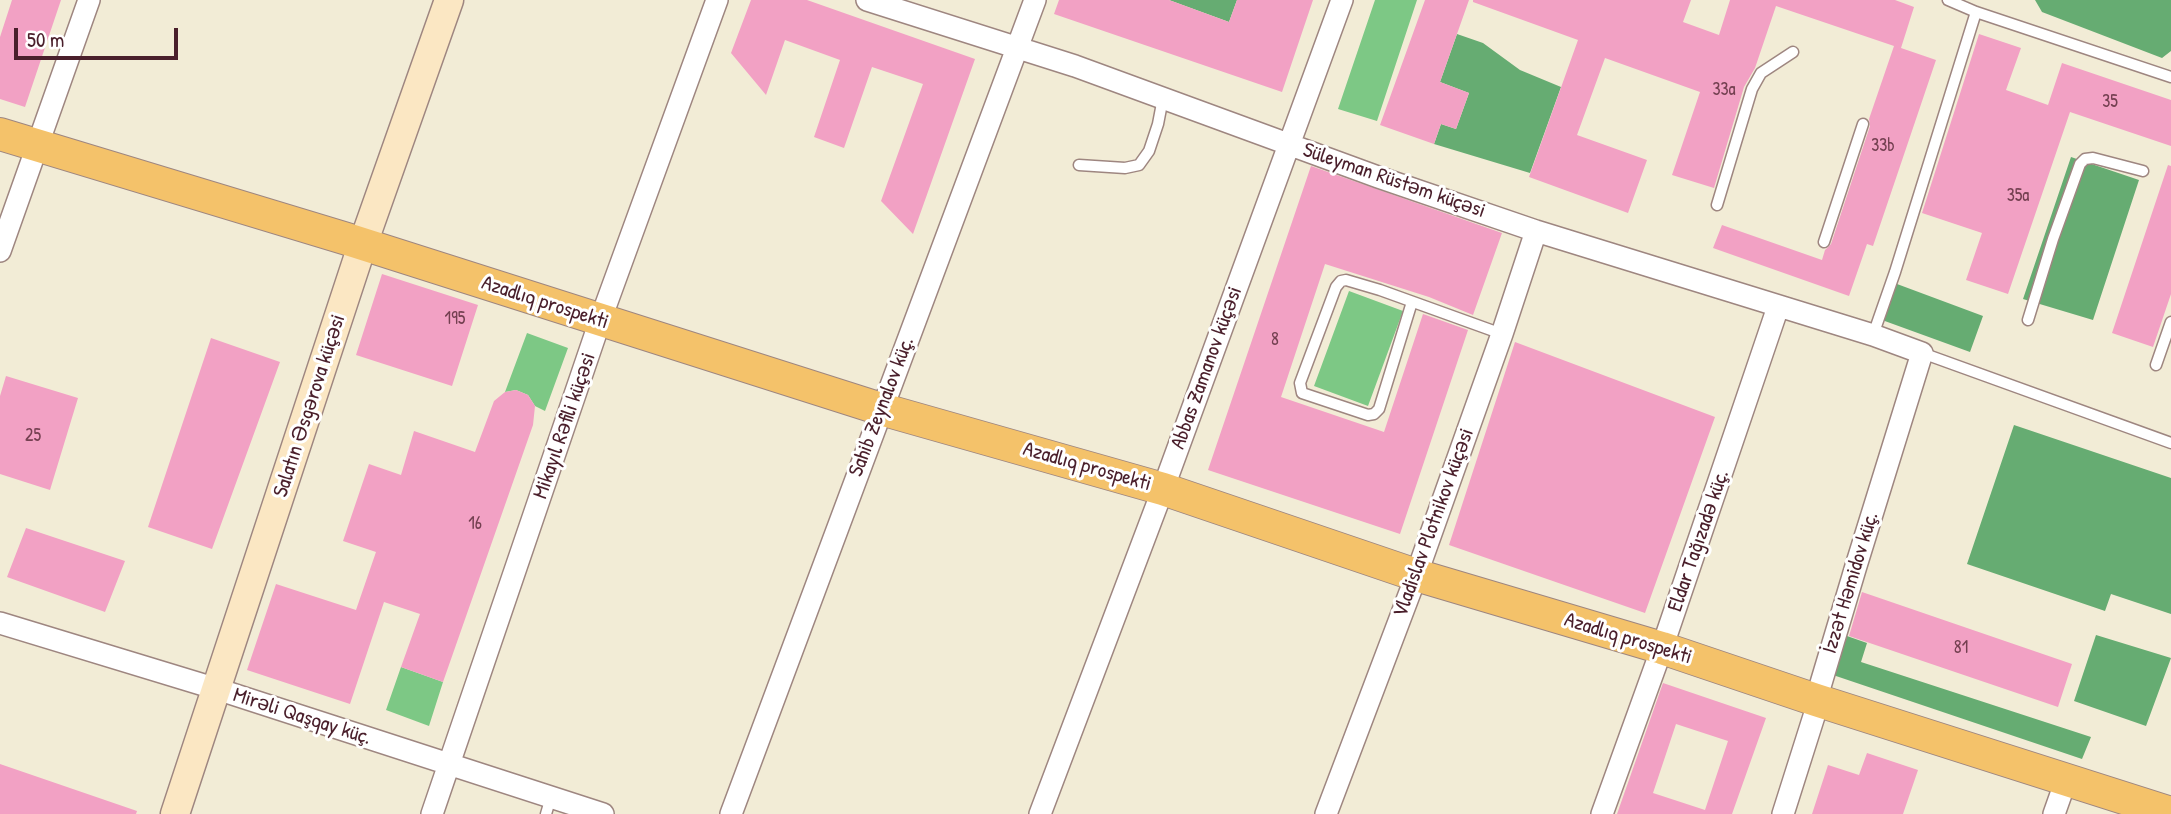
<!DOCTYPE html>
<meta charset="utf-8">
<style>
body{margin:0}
#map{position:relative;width:2171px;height:814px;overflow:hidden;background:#f2ecd6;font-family:"Patrick Hand",sans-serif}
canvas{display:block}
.scale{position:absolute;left:14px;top:28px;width:164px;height:32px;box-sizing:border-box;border:4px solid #4a1f2b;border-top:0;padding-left:9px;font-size:21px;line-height:24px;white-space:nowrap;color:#4a1f2b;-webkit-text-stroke:5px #fff;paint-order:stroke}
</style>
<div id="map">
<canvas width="2171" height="814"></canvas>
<div class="scale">50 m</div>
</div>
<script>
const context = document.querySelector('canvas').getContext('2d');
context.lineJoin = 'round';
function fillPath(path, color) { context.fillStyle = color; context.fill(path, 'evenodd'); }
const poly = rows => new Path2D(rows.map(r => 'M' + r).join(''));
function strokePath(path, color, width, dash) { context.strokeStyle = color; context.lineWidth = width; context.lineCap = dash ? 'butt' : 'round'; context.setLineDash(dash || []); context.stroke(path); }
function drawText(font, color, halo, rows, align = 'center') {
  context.font = font + ' "Patrick Hand",sans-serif'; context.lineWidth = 6; context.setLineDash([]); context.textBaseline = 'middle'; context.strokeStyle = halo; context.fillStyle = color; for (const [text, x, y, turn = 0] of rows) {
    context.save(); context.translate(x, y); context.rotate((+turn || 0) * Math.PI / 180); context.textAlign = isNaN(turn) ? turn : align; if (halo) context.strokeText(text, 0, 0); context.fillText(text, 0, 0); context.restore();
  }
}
fillPath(poly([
 [1375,0,1417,0,1377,121,1338,109],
 [1349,291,1403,311,1368,406,1314,386],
 [527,333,568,348,545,411,535,406,528,395,516,390,505,392],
 [401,667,443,682,429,726,386,710]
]), '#7dc885');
fillPath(poly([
 [1169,0,1237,0,1229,22],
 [2035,0,2171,0,2171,51,2162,58,2042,12],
 [1457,34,1483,43,1520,70,1561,87,1530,173,1434,144,1441,124,1456,129,1469,93,1440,82],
 [2071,157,2139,180,2093,320,2023,299],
 [1897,284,1983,316,1970,352,1882,320],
 [2014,425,2171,478,2171,614,2111,594,2105,611,1967,564],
 [2096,635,2171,658,2146,726,2074,701],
 [1847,636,1867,643,1861,662,2091,737,2082,759,1833,675]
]), '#66ac72');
fillPath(poly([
 [12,0,61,0,25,107,0,99,0,37],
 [751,0,807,0,975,59,913,234,881,201,923,84,872,67,844,148,814,137,840,60,785,40,766,95,731,53],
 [1059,0,1169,0,1229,22,1237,0,1313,0,1282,92,1054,14],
 [1425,0,1469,0,1440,82,1469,93,1456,129,1441,124,1434,144,1380,125],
 [1473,0,1691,0,1683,22,1719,35,1730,0,1895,0,1914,7,1901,48,1936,60,1873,246,1867,244,1849,296,1713,248,1722,225,1822,260,1825,250,1831,244,1870,126,1869,119,1894,46,1776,6,1755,68,1744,87,1714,188,1672,175,1700,92,1605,58,1577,135,1647,160,1628,213,1529,177,1578,40,1473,2],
 [1979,34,2021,48,2006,90,2048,105,2062,63,2171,100,2171,146,2070,112,2008,294,1966,280,1982,233,1922,213],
 [2168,165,2171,166,2171,294,2153,347,2112,333],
 [1311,166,1502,233,1473,315,1429,297,1325,264,1281,397,1384,432,1423,314,1468,330,1400,534,1208,470],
 [382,274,478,305,452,386,356,355],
 [211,338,280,362,212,549,148,527],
 [1515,342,1715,417,1645,613,1449,545],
 [6,376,78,398,50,490,0,474,0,396],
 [516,390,528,395,535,406,533,425,443,682,401,667,420,614,384,602,350,704,247,670,276,584,356,610,376,552,343,541,369,464,401,475,414,431,475,452,494,401,505,392],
 [26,528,125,561,105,612,7,577],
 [1862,592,2072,664,2058,707,1849,636],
 [1663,683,1766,718,1732,814,1617,814],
 [1676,724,1728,741,1705,810,1653,793],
 [1867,753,1918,770,1903,814,1812,814,1828,765,1859,775],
 [0,764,137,811,136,814,0,814]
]), '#f2a1c4');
const service = poly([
 [1948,0,1976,12,2171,77],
 [1079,165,1125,168,1139,165,1149,151,1158,124,1163,98],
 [1717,205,1752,89,1761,73,1793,52],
 [1824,242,1863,124],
 [1412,302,1379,409,1374,414,1368,415,1302,393,1300,383,1336,287,1341,281,1346,280,1380,290,1502,334],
 [2028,320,2053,239,2080,164,2085,159,2093,158,2143,171],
 [1873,335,1895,272,1976,12],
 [1922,353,2171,443],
 [2156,365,2171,322],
 [546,814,551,797]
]);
const minor = poly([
 [867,0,1075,66,1378,177,1536,231,1873,335,1922,353,1856,566,1816,700,1815,713,1783,814],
 [0,251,89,0],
 [0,623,217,689,603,814],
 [432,814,600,321,717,0],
 [731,814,1035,0],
 [1040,814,1163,489,1342,0],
 [1326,814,1412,587,1502,334,1536,231],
 [1602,814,1662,648,1778,307],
 [2054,814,2066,780]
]);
const secondary = poly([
 [175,814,359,255,449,0]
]);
const primary = poly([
 [0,134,347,239,881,409,1163,489,1416,575,1662,648,1816,700,2171,813]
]);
strokePath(service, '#9e8680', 13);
strokePath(minor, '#9e8680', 24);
strokePath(secondary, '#9e8680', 31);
strokePath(primary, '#9e8680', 34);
strokePath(service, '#fff', 10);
strokePath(minor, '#fff', 21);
strokePath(secondary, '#fbe7c3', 28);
strokePath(primary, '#f4c26a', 32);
drawText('18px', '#744051', null, [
 ["33a",1724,90],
 ["35",2110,102],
 ["33b",1883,146],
 ["35a",2018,196],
 ["195",455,319],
 ["8",1275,340],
 ["25",33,436],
 ["16",475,524],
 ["81",1961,648]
]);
drawText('21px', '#4a1f2b', '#fff', [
 ["Süleyman Rüstəm küçəsi",1394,181,19],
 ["Azadlıq prospekti",545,303,18],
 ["Abbas Zamanov küçəsi",1207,368,-70],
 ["Salatın Əsgərova küçəsi",310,406,-72],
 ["Sahib Zeynalov küç.",882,407,-69],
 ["Mikayıl Rəfili küçəsi",565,426,-71],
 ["Azadlıq prospekti",1087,467,16],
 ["Vladislav Plotnikov küçəsi",1434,523,-70],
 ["Eldar Tağızadə küç.",1699,541,-71],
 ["İzzət Həmidov küç.",1851,583,-73],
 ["Azadlıq prospekti",1628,639,17],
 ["Mirəli Qaşqay küç.",302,717,18]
]);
</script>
